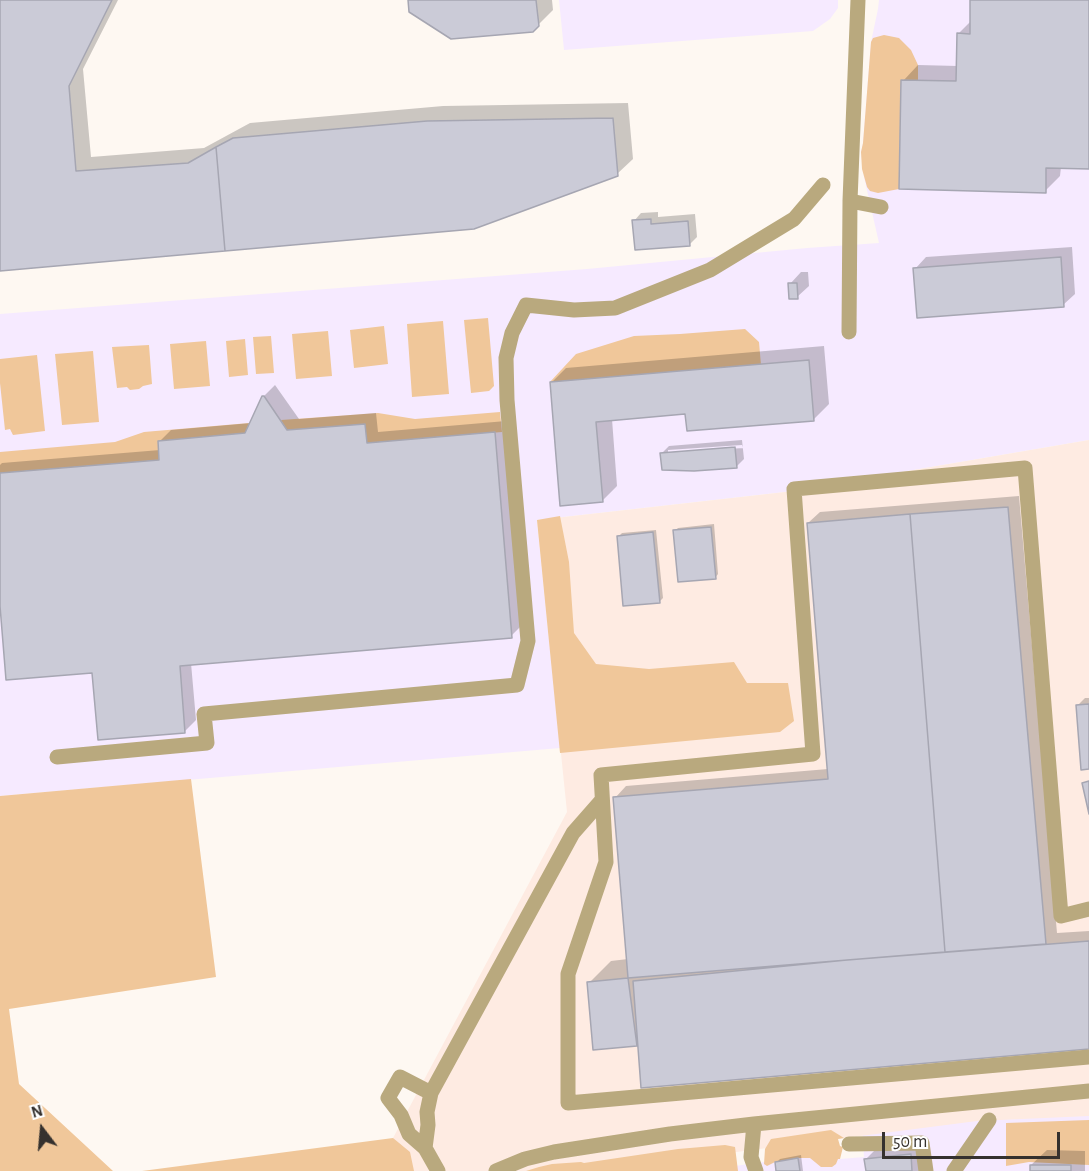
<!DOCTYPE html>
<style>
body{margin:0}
#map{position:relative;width:1089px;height:1171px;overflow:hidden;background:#fef8f2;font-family:"Alegreya Sans",sans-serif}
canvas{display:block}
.north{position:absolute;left:12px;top:1099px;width:60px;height:60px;-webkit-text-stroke:4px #fff;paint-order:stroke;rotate:344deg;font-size:16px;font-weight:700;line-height:24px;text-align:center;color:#35312e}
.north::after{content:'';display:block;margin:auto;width:21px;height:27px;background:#35312e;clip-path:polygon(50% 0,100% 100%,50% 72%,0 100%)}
.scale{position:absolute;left:882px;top:1132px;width:178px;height:27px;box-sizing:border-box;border:3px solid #35312e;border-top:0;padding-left:8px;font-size:18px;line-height:21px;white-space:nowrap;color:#35312e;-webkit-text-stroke:4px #fff;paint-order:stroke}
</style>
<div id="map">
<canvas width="1089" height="1171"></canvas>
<div class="north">N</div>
<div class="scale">50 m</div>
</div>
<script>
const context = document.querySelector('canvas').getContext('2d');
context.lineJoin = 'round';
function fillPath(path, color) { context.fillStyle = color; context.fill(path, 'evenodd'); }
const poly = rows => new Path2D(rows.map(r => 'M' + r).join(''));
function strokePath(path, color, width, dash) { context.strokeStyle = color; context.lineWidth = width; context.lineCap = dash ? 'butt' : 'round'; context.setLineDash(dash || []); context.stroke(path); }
fillPath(poly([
 [559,0,838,0,838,8,830,19,813,31,564,50],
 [879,0,1089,0,1089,440,785,492,537,520,560,748,0,796,0,314,587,269,807,248,879,243,864,177,861,152,863,143,871,42,878,9],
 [1089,1112,1089,1171,698,1171,837,1152,840,1159,864,1157,862,1126]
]), '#f6eaff');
fillPath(poly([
 [1089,440,1089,1116,977,1121,589,1171,409,1171,393,1138,567,812,537,520,785,492]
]), '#feebe2');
fillPath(poly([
 [884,35,899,38,911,50,918,65,918,81,901,80,899,189,878,193,870,191,867,187,862,169,861,152,863,143,871,42,873,38],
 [488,318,494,386,489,391,471,393,464,320],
 [443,321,449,394,412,397,407,324],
 [384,326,388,364,354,368,350,330],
 [745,329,759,342,761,365,550,382,576,354,634,336,680,334],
 [328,331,332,376,296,379,292,334],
 [271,336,274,373,256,374,253,337],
 [245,339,248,375,229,377,226,341],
 [206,341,210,386,174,389,170,344],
 [149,345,152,384,143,386,139,389,130,390,127,387,117,388,112,347],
 [93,351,99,422,62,425,55,354],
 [37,355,45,431,13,435,10,429,5,430,0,383,0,359],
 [500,412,502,432,367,443,365,424,287,430,281,420,378,413,415,419],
 [249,423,245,433,158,441,159,460,0,473,0,452,115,442,144,432],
 [560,516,569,562,574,633,596,664,649,669,734,662,747,683,788,683,794,721,780,732,560,753,537,520],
 [191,779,216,977,9,1009,19,1084,113,1171,0,1171,0,796],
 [1089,1120,1089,1165,1029,1162,1006,1166,1006,1123],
 [831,1130,844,1138,838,1139,840,1146,843,1147,840,1159,838,1159,836,1164,832,1167,821,1167,810,1158,798,1158,775,1162,767,1166,764,1164,765,1149,771,1139],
 [393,1138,410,1152,414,1171,142,1171],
 [725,1145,735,1147,738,1171,526,1171,539,1167,552,1164,581,1162,584,1163,678,1149]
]), '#f0c79a');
fillPath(poly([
 [0,0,118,0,83,69,91,157,204,148,250,123,443,106,628,103,633,159,617,174,0,269],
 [410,0,552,0,553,10,532,31],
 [972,0,1089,0,1089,167,1061,167,1060,176,1045,191,903,81,918,65,958,66,958,34,971,21],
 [658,212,658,217,695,214,697,237,689,245,634,221,641,213],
 [1072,247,1075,294,1063,305,915,269,926,257],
 [801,272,808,272,809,286,797,297,790,284],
 [824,346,829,404,814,419,687,413,612,419,617,486,602,501,551,383,566,368],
 [275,385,299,419,376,413,378,432,506,421,522,625,511,636,191,663,196,720,185,731,93,672,0,588,0,465,2,463,160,450,159,442,171,430,251,423,263,397],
 [742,440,744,459,736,467,662,453,669,446],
 [742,445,743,448,668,453,668,450],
 [1019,496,1057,933,1089,931,1089,1047,639,1042,637,1044,589,983,611,961,628,959,615,798,626,786,828,769,808,523,820,512],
 [714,524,718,574,715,578,675,531,678,528],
 [656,530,663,598,660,601,619,536,622,533],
 [1085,698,1089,698,1089,767,1077,706],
 [925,1140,928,1171,867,1171,866,1159,881,1144],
 [1047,1150,1085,1151,1085,1171,1031,1171,1031,1165],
 [801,1155,803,1171,778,1171,777,1162,780,1159]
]), '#0003');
const building = poly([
 [0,0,112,0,69,86,76,171,188,163,216,147,225,251,0,271,0,0],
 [408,0,536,0,539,26,533,32,451,39,409,12,408,0],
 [970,0,1089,0,1089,169,1046,168,1046,193,899,189,901,80,956,81,957,33,970,34,970,0],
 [613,118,618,176,474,229,225,251,216,147,233,138,427,121,613,118],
 [651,219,651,224,688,221,690,246,635,250,632,220,651,219],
 [1061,257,1064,307,917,318,913,268,1061,257],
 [788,283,797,283,798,299,789,299,788,283],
 [809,360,814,421,687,431,685,414,596,422,603,502,560,506,550,382,809,360],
 [262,396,264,396,287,430,365,424,367,443,495,432,512,638,180,666,185,733,98,740,92,673,6,680,0,606,0,473,159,460,158,441,245,433,262,396],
 [735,447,737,468,694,471,662,470,660,453,735,447],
 [1008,507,1046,944,945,952,910,514,1008,507],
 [910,514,945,952,628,978,613,797,828,779,807,523,910,514],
 [711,527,716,579,678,582,673,530,711,527],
 [653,532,660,603,623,606,617,536,653,532],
 [1089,704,1089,769,1081,770,1076,705,1089,704],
 [1089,781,1089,814,1082,783,1089,781],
 [1089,941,1089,1049,641,1088,633,981,847,960,1089,941],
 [628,978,637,1046,593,1050,587,982,628,978],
 [911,1154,912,1171,866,1171,864,1159,911,1154],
 [798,1158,800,1171,776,1171,775,1162,798,1158],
 [1030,1165,1071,1165,1071,1171,1030,1171,1030,1165]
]);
fillPath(building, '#cbcbd7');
strokePath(building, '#a6a6b2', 1.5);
strokePath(poly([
 [850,201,881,207],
 [849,332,850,201,858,0],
 [57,757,207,743,204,714,517,685,528,641,507,400,506,358,512,333,526,305,574,310,615,308,710,270,794,219,823,185],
 [1089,909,1061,916,1025,468,794,489,813,754,601,775,606,862,568,974,568,1103,1089,1057],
 [754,1124,751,1157,756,1171],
 [849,1144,922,1143,926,1171],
 [425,1148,428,1125,427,1112,431,1093],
 [438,1171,425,1148,409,1134,401,1115,388,1098,400,1077,431,1093,573,833,602,800],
 [496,1171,525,1159,554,1152,670,1134,754,1124,1089,1091],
 [954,1171,989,1120]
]), '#b9a97e', 15);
</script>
